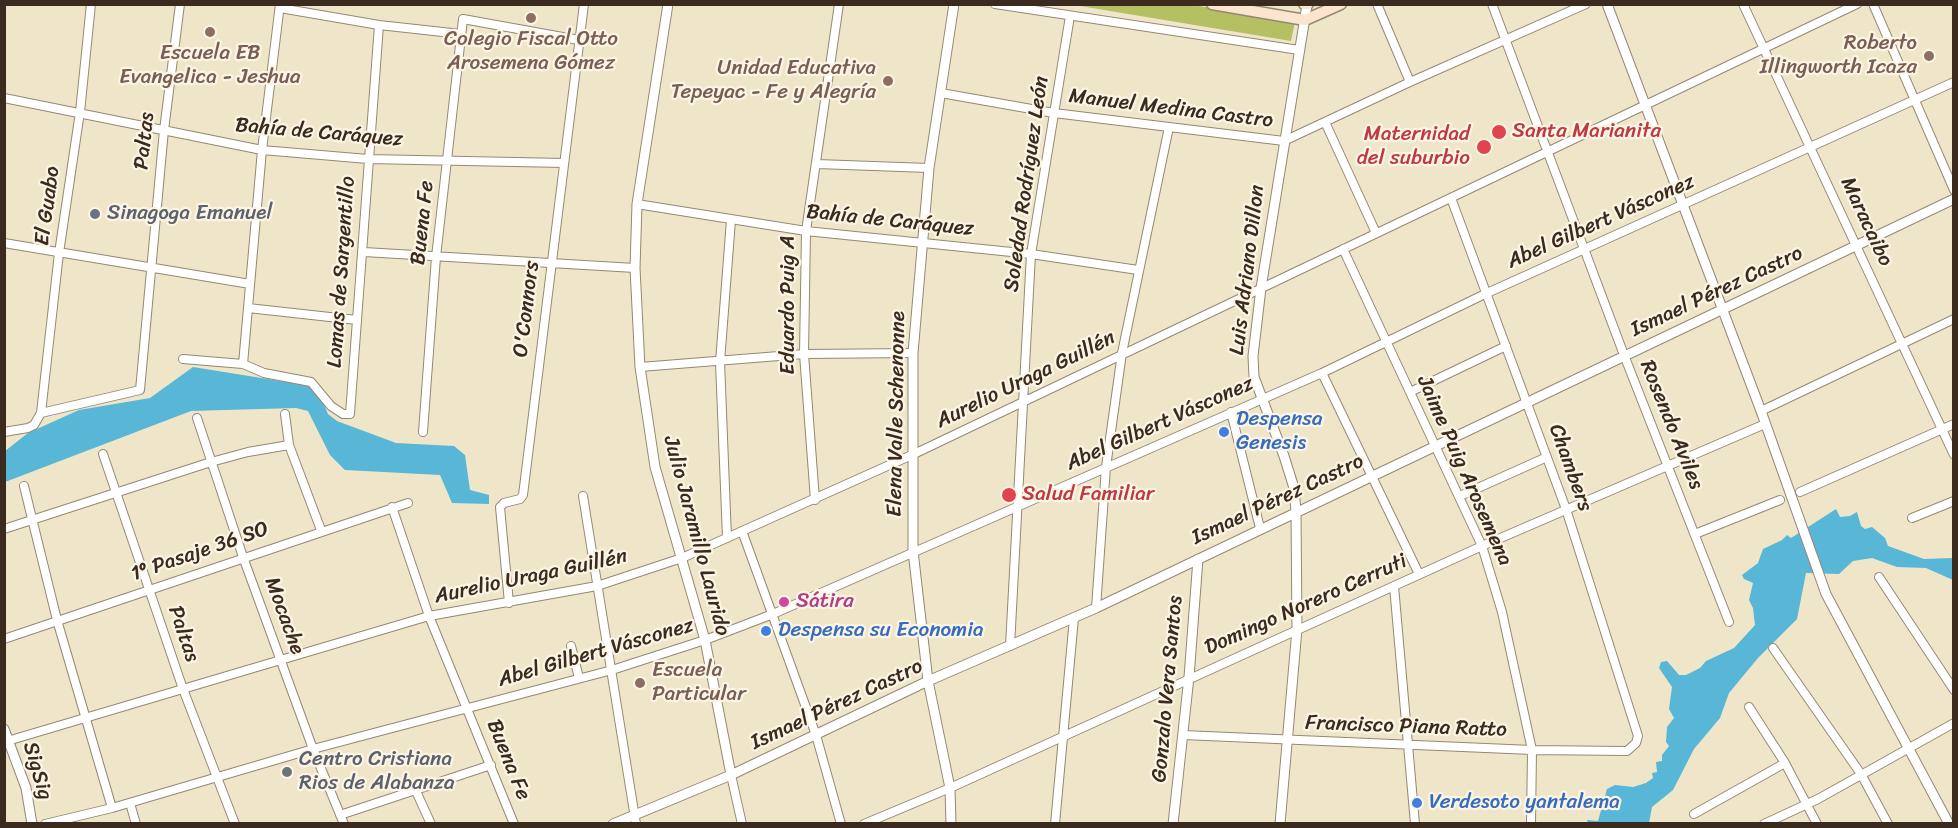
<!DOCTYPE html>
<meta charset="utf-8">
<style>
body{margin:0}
#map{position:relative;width:1958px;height:828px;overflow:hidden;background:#efe6c9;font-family:Sriracha,sans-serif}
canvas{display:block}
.frame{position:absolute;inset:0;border:6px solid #3b2a1e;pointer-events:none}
</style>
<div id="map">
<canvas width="1958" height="828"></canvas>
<div class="frame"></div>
</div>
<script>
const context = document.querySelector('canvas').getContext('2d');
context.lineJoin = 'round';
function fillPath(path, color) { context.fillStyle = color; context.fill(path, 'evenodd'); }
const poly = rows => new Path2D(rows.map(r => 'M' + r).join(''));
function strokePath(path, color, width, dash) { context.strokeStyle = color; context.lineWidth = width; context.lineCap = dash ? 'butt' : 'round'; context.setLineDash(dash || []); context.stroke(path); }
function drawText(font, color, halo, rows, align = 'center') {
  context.font = font + ' Sriracha,sans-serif'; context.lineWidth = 4.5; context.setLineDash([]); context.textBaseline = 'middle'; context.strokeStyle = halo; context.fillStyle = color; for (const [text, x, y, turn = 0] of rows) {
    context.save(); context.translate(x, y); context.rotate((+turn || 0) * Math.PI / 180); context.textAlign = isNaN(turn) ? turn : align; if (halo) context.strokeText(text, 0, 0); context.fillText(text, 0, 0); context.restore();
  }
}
fillPath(poly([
 [1074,5,1193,5,1295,22,1291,41]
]), '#b4c061');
fillPath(poly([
 [193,367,311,386,322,400,328,414,337,421,396,443,454,446,465,455,470,490,489,495,489,504,452,503,440,475,345,470,330,455,308,411,296,408,191,411,5,482,5,451,28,433,79,410,150,398],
 [1836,509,1840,517,1850,516,1857,512,1861,526,1865,529,1872,527,1885,538,1888,546,1924,559,1953,558,1953,580,1926,568,1897,567,1872,558,1853,561,1839,574,1806,573,1797,619,1758,658,1729,693,1720,718,1694,749,1673,790,1652,807,1649,823,1588,823,1587,820,1598,821,1607,789,1615,785,1633,787,1646,783,1653,778,1652,773,1657,772,1656,762,1662,761,1662,755,1669,746,1666,742,1667,727,1674,718,1669,709,1672,687,1659,668,1661,662,1667,661,1679,675,1686,675,1700,668,1706,661,1734,648,1755,625,1753,608,1749,600,1753,583,1744,579,1742,575,1758,563,1763,549,1782,540,1787,535,1791,538]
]), '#58b6d6');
const minor = poly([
 [995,4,1299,50],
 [1377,4,1410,82],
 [1492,4,1624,355,1729,622],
 [1743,4,1954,455],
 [1873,4,1954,190],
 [280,8,379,25,461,34],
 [941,93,1054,113,1284,141,1410,82,1586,4],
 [4,98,262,150,368,159,564,163],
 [1325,122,1376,233],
 [817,164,929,168],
 [637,204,806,231,1031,254,1138,270],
 [4,243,250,284],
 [1343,249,1482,546,1502,612,1532,750,1531,824],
 [364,252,635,268],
 [248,308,357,320],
 [183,359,243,364,264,373,311,382,331,406,343,414,350,414,379,25],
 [243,364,262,150,280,4],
 [640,367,804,354,913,353],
 [1322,373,1419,574],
 [1410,392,1506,346],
 [1761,411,1954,319],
 [1231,412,1260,528],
 [41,413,59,253,80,112,91,4],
 [285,414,289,445,321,530],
 [197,418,243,557,313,749,344,824],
 [4,432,28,428,34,425,41,413,140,390,164,130,180,4],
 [423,432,436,257,463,19,579,40],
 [103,454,183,689,235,824],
 [24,486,57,620,112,808],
 [1800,492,1954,424],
 [583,496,636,824],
 [1460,496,1547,457],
 [815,500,804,354,806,231,839,4],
 [392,507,429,616,514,824],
 [1912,518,1954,501],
 [4,529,211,462,248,452,289,445],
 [742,531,816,735,841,824],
 [1695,534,1780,500],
 [727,538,720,362,731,220],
 [1879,577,1954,690],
 [1394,586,1415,824],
 [509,603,500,507,504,503,520,499,523,495,584,4],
 [1096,608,1106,467,1122,353,1169,127],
 [4,639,408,503],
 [571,646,579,678],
 [1010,646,1031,254,1070,16],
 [1773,648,1861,774,1888,824],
 [1749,707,1785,763,1817,824],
 [1183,735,1532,750,1627,751,1636,743,1638,736,1566,509,1451,198],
 [4,742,429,616,597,586,682,558,914,454,1857,4],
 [731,775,742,824],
 [415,789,431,824],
 [130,803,136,824],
 [1694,814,1785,763],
 [340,815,491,765],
 [45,824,112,808,313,749,612,670,705,640,773,614,1322,373,1485,294,1954,82],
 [864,824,950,788,1482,546,1765,424],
 [1055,824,1074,618],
 [1764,824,1818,799,1954,723]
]);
const tertiary = poly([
 [668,4,637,204,635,268,640,367,655,467,705,640,731,775],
 [1607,4,1761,411,1826,594,1949,824],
 [4,729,26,788,32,824],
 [613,824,731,775,928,681,1096,608,1954,199],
 [951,824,950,788,928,681,913,551,913,353,929,168,954,4],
 [1173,824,1189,677,1198,559],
 [1280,824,1297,629,1296,512,1294,488,1284,456,1254,377,1253,356,1261,288,1307,5]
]);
const secondary = poly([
 [1212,4,1305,20,1341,4],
 [1304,4,1308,4]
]);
strokePath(minor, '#958874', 10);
strokePath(tertiary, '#958874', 11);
strokePath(secondary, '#958874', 13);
strokePath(minor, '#fff', 8);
strokePath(tertiary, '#fff', 9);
strokePath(secondary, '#fbe5cf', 10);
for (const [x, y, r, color] of [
 [531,18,6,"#8d6e63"],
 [210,32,6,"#8d6e63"],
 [1929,56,6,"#8d6e63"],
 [888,81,6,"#8d6e63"],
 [1499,132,8,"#e0444e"],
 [1484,147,8,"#e0444e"],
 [95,214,6,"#6b7280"],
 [1224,432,6,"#3f7fe0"],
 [1009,495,8,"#e0444e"],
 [784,602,6,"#d1479c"],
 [766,631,6,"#3f7fe0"],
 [640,683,6,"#8d6e63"],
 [287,772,6,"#6b7280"],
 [1417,803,6,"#3f7fe0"]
]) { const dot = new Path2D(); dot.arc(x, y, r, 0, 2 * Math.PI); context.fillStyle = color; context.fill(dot); strokePath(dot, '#fcf5e5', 2); }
drawText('21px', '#785e54', '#fcf5e5', [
 ["Colegio Fiscal Otto",531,40],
 ["Arosemena Gómez",531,64],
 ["Roberto",1917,44,"right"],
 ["Illingworth Icaza",1917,68,"right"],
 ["Escuela EB",210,54],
 ["Evangelica - Jeshua",210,78],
 ["Unidad Educativa",876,69,"right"],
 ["Tepeyac - Fe y Alegría",876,93,"right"],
 ["Escuela",652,671,"left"],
 ["Particular",652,695,"left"]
]);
drawText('21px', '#3b2a1e', '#fcf5e5', [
 ["Manuel Medina Castro",1171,109,7],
 ["Bahía de Caráquez",319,133,5],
 ["Paltas",145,141,-84],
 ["Soledad Rodríguez León",1027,184,-82],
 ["El Guabo",48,206,-82],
 ["Bahía de Caráquez",890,221,6],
 ["Abel Gilbert Vásconez",1601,222,-24],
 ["Maracaibo",1866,222,65],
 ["Buena Fe",423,223,-84],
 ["Luis Adriano Dillon",1248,270,-83],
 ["Lomas de Sargentillo",342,272,-86],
 ["Ismael Pérez Castro",1717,292,-25],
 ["Eduardo Puig A",789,305,-90],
 ["O'Connors",527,309,-83],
 ["Aurelio Uraga Guillén",1026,380,-26],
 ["Elena Valle Schenonne",897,414,-89],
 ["Abel Gilbert Vásconez",1160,424,-24],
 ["Rosendo Aviles",1671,425,68],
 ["Chambers",1570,468,70],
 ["Jaime Puig Arosemena",1464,471,66],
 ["Ismael Pérez Castro",1278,500,-25],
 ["Julio Jaramillo Laurido",696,536,75],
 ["1º Pasaje 36 SO",200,552,-19],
 ["Aurelio Uraga Guillén",531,577,-12],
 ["Domingo Norero Cerruti",1306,605,-24],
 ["Mocache",284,616,70],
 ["Paltas",183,634,71],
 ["Abel Gilbert Vásconez",596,653,-16],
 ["Gonzalo Vera Santos",1168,689,-85],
 ["Ismael Pérez Castro",837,705,-25],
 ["Francisco Piana Ratto",1406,727,2],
 ["Buena Fe",508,760,68],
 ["SigSig",37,771,74]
]);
drawText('21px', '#be3a42', '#fcf5e5', [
 ["Santa Marianita",1512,132],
 ["Maternidad",1470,135,"right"],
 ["del suburbio",1470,159,"right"],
 ["Salud Familiar",1022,495]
], 'left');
drawText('21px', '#5b616d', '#fcf5e5', [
 ["Sinagoga Emanuel",107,214],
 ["Centro Cristiana",299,760],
 ["Rios de Alabanza",299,784]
], 'left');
drawText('21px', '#366cbe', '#fcf5e5', [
 ["Despensa",1236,420],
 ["Genesis",1236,444],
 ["Despensa su Economia",778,631],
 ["Verdesoto yantalema",1429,803]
], 'left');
drawText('21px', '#b23c85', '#fcf5e5', [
 ["Sátira",796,602]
], 'left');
</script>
